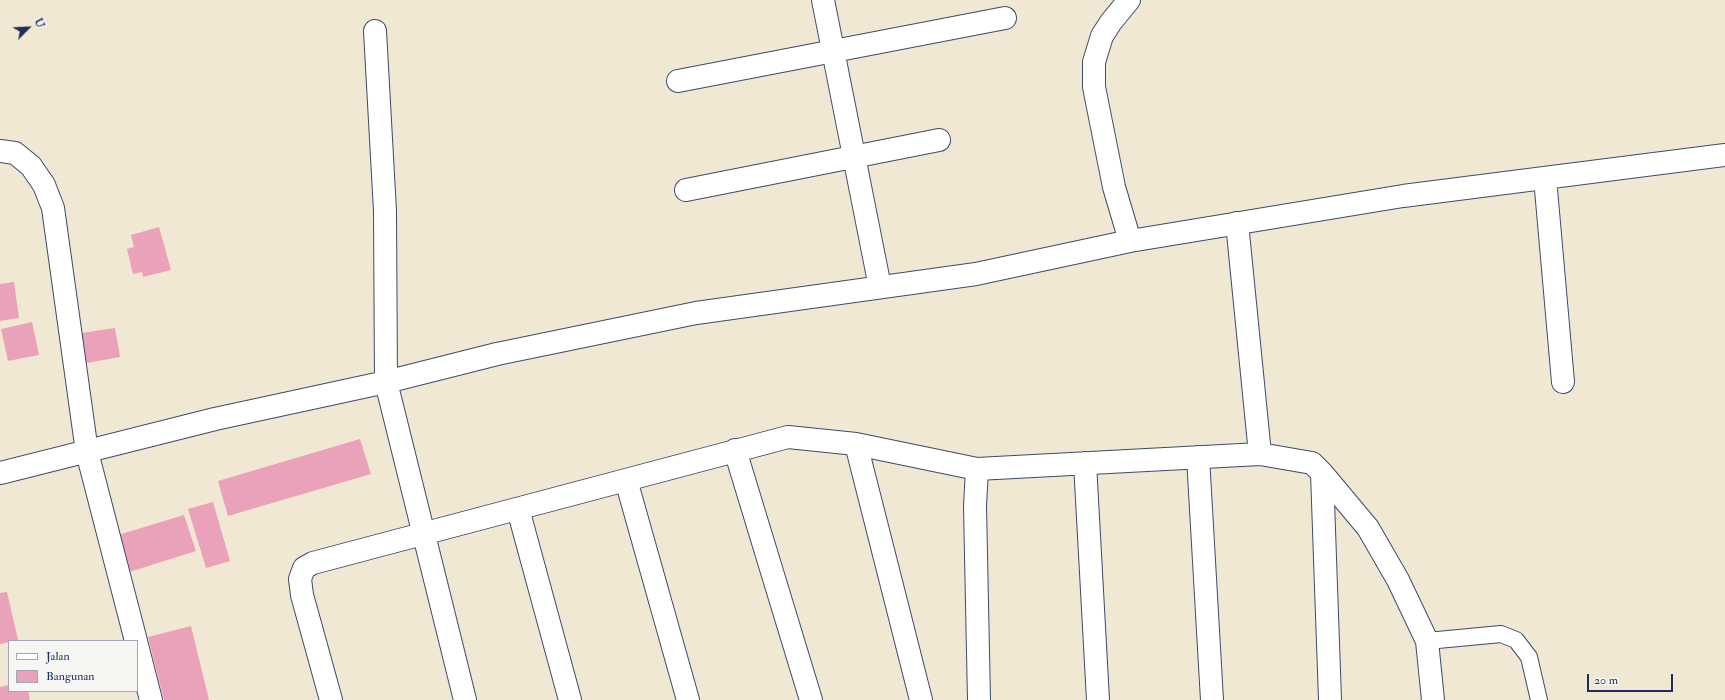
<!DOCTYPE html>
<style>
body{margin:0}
#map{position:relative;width:1725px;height:700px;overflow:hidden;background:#f0e8d2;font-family:"IM FELL Double Pica",serif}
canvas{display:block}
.legend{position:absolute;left:8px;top:640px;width:130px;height:52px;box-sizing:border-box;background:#f6f6f2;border:1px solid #9ea6b7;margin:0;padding:5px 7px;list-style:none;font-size:12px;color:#1b2f5e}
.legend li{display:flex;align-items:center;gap:8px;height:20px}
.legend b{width:20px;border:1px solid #9ea6b7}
.north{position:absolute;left:8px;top:8px;width:40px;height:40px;-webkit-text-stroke:3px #f6f6f2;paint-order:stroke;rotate:66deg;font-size:11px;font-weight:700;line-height:16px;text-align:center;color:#1b2f5e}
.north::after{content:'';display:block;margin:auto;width:14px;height:18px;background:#1b2f5e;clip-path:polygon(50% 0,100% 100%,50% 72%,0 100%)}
.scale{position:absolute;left:1587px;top:674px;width:86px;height:18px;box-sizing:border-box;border:2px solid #1b2f5e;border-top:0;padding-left:5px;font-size:12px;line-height:14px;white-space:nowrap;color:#1b2f5e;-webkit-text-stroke:3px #f6f6f2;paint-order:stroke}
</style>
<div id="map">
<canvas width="1725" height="700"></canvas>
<ul class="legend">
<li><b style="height:5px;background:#fff"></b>Jalan</li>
<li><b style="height:11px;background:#e9a2ba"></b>Bangunan</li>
</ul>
<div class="north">U</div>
<div class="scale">20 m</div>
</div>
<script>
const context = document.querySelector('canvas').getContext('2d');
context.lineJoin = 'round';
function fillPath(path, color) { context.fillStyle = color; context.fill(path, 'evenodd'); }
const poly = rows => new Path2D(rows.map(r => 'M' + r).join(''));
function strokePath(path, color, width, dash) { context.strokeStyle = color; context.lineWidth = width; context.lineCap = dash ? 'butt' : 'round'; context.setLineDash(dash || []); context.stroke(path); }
fillPath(poly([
 [159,227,171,270,143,277,142,272,133,274,127,249,134,247,131,235],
 [14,282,19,318,0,321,0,284],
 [32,322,39,355,8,361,1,329],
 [115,328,120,357,81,364,75,334],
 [360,439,371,474,228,516,218,481],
 [213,502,230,561,206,568,188,509],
 [184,515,196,551,126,573,115,536],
 [7,592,18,640,0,644,0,593],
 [191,626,209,700,164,700,148,637],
 [9,685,9,691,28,691,30,700,0,700,0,687]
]), '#e9a2ba');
const lane = poly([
 [1427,641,1501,634,1516,640,1529,657,1539,700]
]);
const street = poly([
 [823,0,880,287],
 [1129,0,1111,22,1102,36,1094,62,1094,87,1114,187,1130,241],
 [375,31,385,211,386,382,465,700],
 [678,81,1005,18],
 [0,151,15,153,31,166,44,185,53,208,87,452,136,641],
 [1545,178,1563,382],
 [686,190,939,140],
 [856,444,977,469,975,506,979,700],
 [735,450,811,700],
 [1260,454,1312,463,1322,473,1368,528,1398,580,1427,641,1433,700],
 [1198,457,1212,700],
 [1085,463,1098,700],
 [977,469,1260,454,1237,223],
 [0,473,215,419,386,382,497,354,696,313,976,274,1130,241,1403,196,1725,155],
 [1322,473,1330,700],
 [626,480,688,700],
 [518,509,570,700],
 [137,645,151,700],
 [331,700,302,595,300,579,304,568,313,563,788,437,856,444,921,700]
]);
strokePath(lane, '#3b4b6f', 18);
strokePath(street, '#3b4b6f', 24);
strokePath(lane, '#fff', 16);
strokePath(street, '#fff', 22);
</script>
